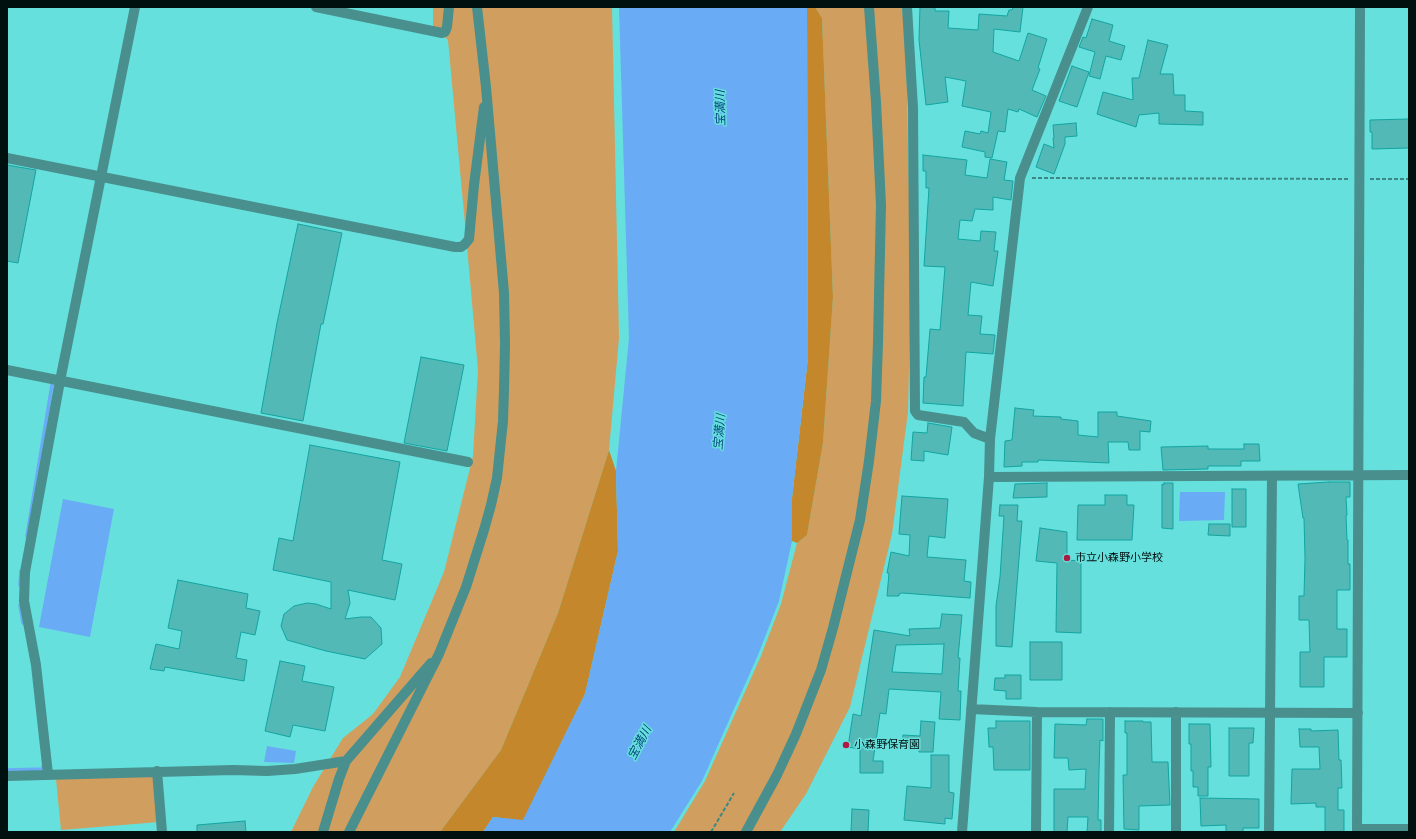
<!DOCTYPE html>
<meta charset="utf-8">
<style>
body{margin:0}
#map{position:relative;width:1416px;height:839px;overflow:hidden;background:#66e0dc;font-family:Manrope,sans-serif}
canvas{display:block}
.frame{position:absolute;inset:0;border:8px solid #00100f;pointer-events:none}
</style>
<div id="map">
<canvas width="1416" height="839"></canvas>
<div class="frame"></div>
</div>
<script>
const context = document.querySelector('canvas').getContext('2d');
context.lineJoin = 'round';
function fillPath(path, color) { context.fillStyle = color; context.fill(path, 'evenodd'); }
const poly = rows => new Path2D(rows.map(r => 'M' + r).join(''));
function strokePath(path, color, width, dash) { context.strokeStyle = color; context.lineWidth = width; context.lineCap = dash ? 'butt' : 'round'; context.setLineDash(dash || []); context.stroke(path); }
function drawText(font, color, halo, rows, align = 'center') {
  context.font = font + ' Manrope,"Noto Sans JP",sans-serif'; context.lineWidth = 3; context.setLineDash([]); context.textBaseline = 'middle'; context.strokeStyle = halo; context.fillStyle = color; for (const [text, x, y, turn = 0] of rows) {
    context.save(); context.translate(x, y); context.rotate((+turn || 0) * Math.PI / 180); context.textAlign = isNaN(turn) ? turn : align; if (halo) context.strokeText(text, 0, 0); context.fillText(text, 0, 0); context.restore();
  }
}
fillPath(poly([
 [433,7,612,7,619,338,609,450,558,613,501,750,440,832,291,832,313,787,343,738,373,714,400,677,444,572,473,456,478,370,466,235,448,40,433,26],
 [815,7,902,7,906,46,911,288,908,412,892,534,850,707,806,794,780,832,674,832,705,781,761,656,781,604,797,543,807,535,823,443,833,297,822,18],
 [156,776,159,822,61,830,56,779]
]), '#d09e5e');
fillPath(poly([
 [807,7,815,7,822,18,833,297,823,443,807,535,797,543,792,541,792,498,808,358],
 [609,450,616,471,618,551,585,694,523,821,493,817,483,832,440,832,501,750,558,613]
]), '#c4872b');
fillPath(poly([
 [619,7,807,7,808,358,792,498,792,541,779,601,758,655,702,781,670,832,483,832,493,817,523,820,585,694,618,551,616,471,629,338],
 [1180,492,1225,492,1224,520,1179,521],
 [63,499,114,509,90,637,39,627],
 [267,746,296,751,294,763,264,762]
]), '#69abf5');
strokePath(poly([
 [27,536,52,385],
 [20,585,21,571],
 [20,605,23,623],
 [7,770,43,769,43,766]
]), '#69abf5', 3.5);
const building = poly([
 [920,7,935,7,935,11,949,11,948,28,978,30,979,14,1007,16,1009,10,1012,10,1013,7,1023,7,1020,32,994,29,993,52,1019,61,1028,33,1047,39,1038,68,1040,69,1032,90,1046,96,1037,117,1019,109,1018,112,1008,109,1005,132,998,131,992,158,985,157,985,152,962,147,965,131,980,134,981,131,988,133,991,112,962,106,966,81,945,77,948,102,926,105,919,40,920,7],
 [1092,19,1113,25,1109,41,1125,46,1121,60,1106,56,1100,79,1089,76,1095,52,1079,47,1083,37,1086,38,1092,19],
 [1148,40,1168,45,1160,74,1173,74,1174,95,1185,95,1185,111,1203,112,1203,125,1159,124,1159,113,1139,115,1136,127,1097,114,1103,92,1133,100,1132,78,1139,78,1148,40],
 [1072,66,1089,72,1077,107,1059,101,1072,66],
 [1409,119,1409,148,1372,149,1372,132,1370,132,1370,120,1409,119],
 [1076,123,1077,136,1065,137,1065,144,1054,174,1036,167,1044,144,1054,148,1053,138,1054,138,1053,125,1076,123],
 [923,155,967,160,965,175,987,178,990,159,1007,162,1004,180,1013,181,1011,200,993,197,993,210,975,209,972,221,960,220,958,239,980,241,981,231,996,232,994,251,998,251,993,286,971,282,968,315,982,316,980,334,995,335,993,354,966,352,963,406,923,403,924,377,926,377,930,329,940,330,945,267,924,266,929,188,926,188,926,171,923,171,923,155],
 [7,165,36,170,18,263,7,261,7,165],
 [298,224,342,233,323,324,321,324,303,421,261,413,277,323,298,224],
 [421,357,464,365,447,451,404,443,421,357],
 [1015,408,1034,410,1033,416,1061,417,1061,419,1078,421,1078,435,1098,437,1098,412,1117,412,1117,416,1151,421,1150,432,1140,431,1140,450,1129,450,1128,442,1108,442,1109,463,1038,460,1038,462,1022,462,1022,466,1004,467,1005,441,1012,440,1015,408],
 [928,423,952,427,948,455,924,451,924,461,911,460,913,432,927,433,928,423],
 [1244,444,1259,444,1260,461,1241,461,1241,466,1208,466,1208,469,1163,470,1161,447,1208,446,1208,449,1244,449,1244,444],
 [310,445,400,462,382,560,402,564,395,600,348,590,350,603,345,619,361,617,371,617,381,628,382,644,365,659,326,651,287,640,281,626,284,614,294,606,307,603,316,604,331,609,331,582,273,570,279,538,293,541,310,445],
 [1329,482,1350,482,1350,497,1346,497,1347,515,1346,515,1347,540,1348,540,1348,564,1350,564,1350,590,1337,590,1337,629,1347,629,1347,657,1324,657,1324,687,1300,687,1300,652,1310,652,1309,620,1299,620,1299,596,1304,596,1305,558,1304,518,1303,518,1298,484,1329,482],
 [1047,483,1047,497,1013,498,1015,484,1047,483],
 [1164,483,1173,483,1173,529,1162,528,1162,484,1164,485,1164,483],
 [1232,489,1246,489,1246,527,1232,527,1232,489],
 [1105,495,1127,495,1127,505,1134,505,1132,540,1077,540,1078,505,1105,505,1105,495],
 [902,496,948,499,945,538,929,536,927,557,966,560,964,581,971,582,970,598,902,593,899,594,899,596,887,596,889,573,887,573,891,552,909,556,910,535,899,534,902,496],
 [1000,505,1018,505,1017,521,1022,521,1012,647,996,646,996,606,1000,577,1004,516,999,516,1000,505],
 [1209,524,1230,524,1230,536,1208,535,1209,524],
 [1040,528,1067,532,1067,560,1081,561,1081,633,1056,632,1057,563,1036,561,1040,528],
 [178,580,248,594,246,608,260,611,255,635,241,632,236,658,247,660,244,681,165,667,164,671,150,669,156,644,179,649,182,631,168,628,178,580],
 [942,614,962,615,958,658,960,658,958,691,961,691,960,720,939,719,941,692,889,689,886,714,880,713,873,761,883,761,883,773,860,773,860,749,848,747,853,714,861,716,874,630,910,636,909,629,940,628,942,614],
 [944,644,942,674,892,672,896,645,944,644],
 [1030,642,1062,642,1062,680,1030,680,1030,642],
 [280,661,305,666,302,681,334,687,325,731,293,725,290,737,265,731,280,661],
 [1005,675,1021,675,1021,699,1006,699,1006,691,994,690,995,678,1005,678,1005,675],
 [1087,719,1103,719,1103,741,1100,740,1099,770,1098,820,1101,820,1101,832,1087,832,1088,817,1068,817,1067,832,1054,832,1054,789,1085,789,1086,769,1069,770,1068,758,1054,758,1055,724,1086,725,1087,719],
 [921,721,935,722,933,752,919,752,919,748,902,747,903,735,920,736,921,721],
 [996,721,1030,721,1030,770,994,770,993,747,989,747,988,728,996,728,996,721],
 [1125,721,1143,721,1143,722,1151,722,1152,762,1168,762,1170,805,1139,806,1139,830,1124,829,1123,775,1127,775,1127,733,1125,733,1125,721],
 [1189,724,1210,724,1211,767,1208,767,1208,796,1198,796,1198,787,1193,787,1193,771,1191,771,1191,744,1189,744,1189,724],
 [1229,728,1254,728,1253,743,1249,743,1249,776,1229,776,1229,728],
 [1299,729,1311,729,1311,731,1338,730,1339,760,1341,760,1342,788,1338,788,1338,810,1344,810,1344,832,1325,832,1325,807,1316,807,1316,803,1291,804,1292,769,1320,769,1319,747,1300,747,1299,729],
 [931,755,949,755,949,792,954,793,952,819,945,818,945,824,904,820,907,786,931,788,931,755],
 [1200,798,1259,799,1259,828,1243,828,1243,832,1226,832,1226,825,1201,826,1200,798],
 [852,809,869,810,868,832,851,832,852,809],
 [245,821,246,832,197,832,197,825,245,821]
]);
fillPath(building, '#52b9b6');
strokePath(building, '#12a4a1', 1);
strokePath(poly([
 [1032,178,1350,179],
 [1370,179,1409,179],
 [711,832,734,793]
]), '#3b8886', 2, [4, 2]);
strokePath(poly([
 [316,7,442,33,445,32,447,27,449,7],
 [907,7,913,108,915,411,918,415,964,422,974,433,990,439],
 [7,158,455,247,461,247,465,244,469,239,474,185,484,107],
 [7,370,468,462],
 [989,477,1409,475],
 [971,709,1037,712,1358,713],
 [157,771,162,832],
 [48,774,36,665,24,601,25,572,60,381,135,7],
 [7,776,233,770,267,771,295,769,346,761],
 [1357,829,1409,829],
 [323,832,339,779,346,761,431,663],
 [349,832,439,654,466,587,484,530,491,505,497,478,503,421,504,389,505,344,504,293,486,87,477,7],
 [746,832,777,775,796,734,821,670,833,628,860,520,869,461,876,401,878,342,881,205,876,102,869,7],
 [962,832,989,477,990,439,1020,178,1088,7],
 [1036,832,1037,712],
 [1109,832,1110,712],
 [1176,832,1176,712],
 [1357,832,1360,7]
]), '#488f8d', 10);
strokePath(poly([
 [1269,832,1272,476]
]), '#488f8d', 10);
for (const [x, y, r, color] of [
 [1067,558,4,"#ad1943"],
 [846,745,4,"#ad1943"]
]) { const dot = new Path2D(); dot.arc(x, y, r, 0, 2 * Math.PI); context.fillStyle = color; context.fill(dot); strokePath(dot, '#66e0dc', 1.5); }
drawText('11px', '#00100f', '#66e0dc', [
 ["市立小森野小学校",1075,558],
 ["小森野保育園",854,745]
], 'left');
drawText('italic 12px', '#06467f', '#66e0dc', [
 ["宝満川",721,108,-91],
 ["宝満川",720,432,-85],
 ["宝満川",640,743,-62]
]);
</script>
